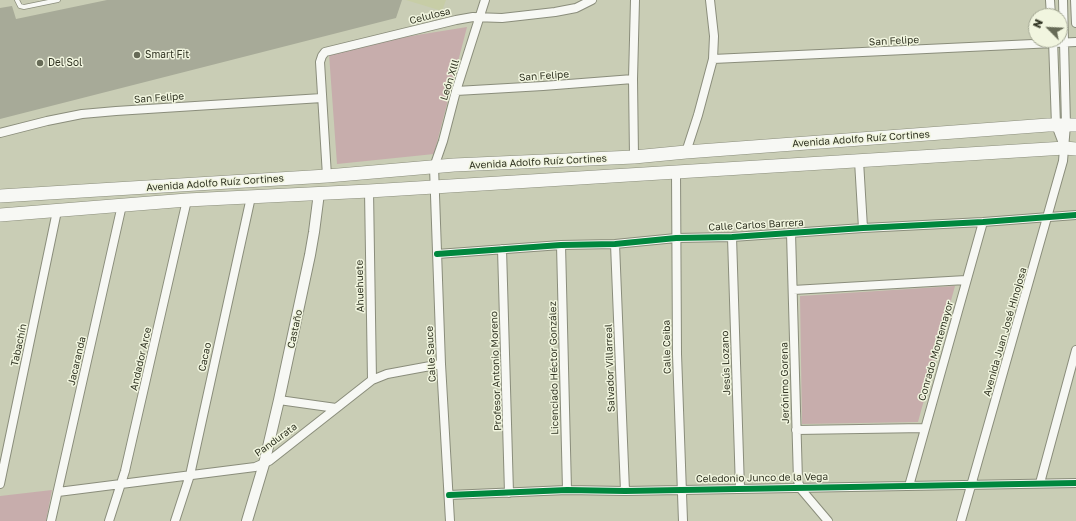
<!DOCTYPE html>
<meta charset="utf-8">
<style>
body{margin:0}
#map{position:relative;width:1076px;height:521px;overflow:hidden;background:#c9cdb5;font-family:"Golos Text",sans-serif}
canvas{display:block}
.north{position:absolute;left:1028px;top:8px;width:40px;height:40px;box-sizing:border-box;background:#f1f5df;border:1px solid #a4a894;border-radius:50%;rotate:294deg;font-size:11px;font-weight:700;line-height:16px;text-align:center;color:#313423}
.north::after{content:'';display:block;margin:auto;width:14px;height:18px;background:#666a56;clip-path:polygon(50% 0,100% 100%,50% 72%,0 100%)}
</style>
<div id="map">
<canvas width="1076" height="521"></canvas>
<div class="north">N</div>
</div>
<script>
const context = document.querySelector('canvas').getContext('2d');
context.lineJoin = 'round';
function fillPath(path, color) { context.fillStyle = color; context.fill(path, 'evenodd'); }
const poly = rows => new Path2D(rows.map(r => 'M' + r).join(''));
function strokePath(path, color, width, dash) { context.strokeStyle = color; context.lineWidth = width; context.lineCap = dash ? 'butt' : 'round'; context.setLineDash(dash || []); context.stroke(path); }
function drawText(font, color, halo, rows, align = 'center') {
  context.font = font + ' "Golos Text",sans-serif'; context.lineWidth = 3; context.setLineDash([]); context.textBaseline = 'middle'; context.strokeStyle = halo; context.fillStyle = color; for (const [text, x, y, turn = 0] of rows) {
    context.save(); context.translate(x, y); context.rotate((+turn || 0) * Math.PI / 180); context.textAlign = isNaN(turn) ? turn : align; if (halo) context.strokeText(text, 0, 0); context.fillText(text, 0, 0); context.restore();
  }
}
fillPath(poly([
 [406,0,446,0,442,11]
]), '#c7cda6');
fillPath(poly([
 [467,27,434,154,337,164,329,54,380,41],
 [955,286,918,422,802,424,800,296],
 [52,490,46,521,0,521,0,496]
]), '#c7adac');
fillPath(poly([
 [107,0,402,0,396,18,0,119,0,8,12,6,16,19]
]), '#a7aa98');
const service = poly([
 [17,0,20,6,24,7,58,0]
]);
const minor = poly([
 [1050,0,1051,16],
 [1075,0,1076,23],
 [1053,40,1056,125,1064,146],
 [713,59,1076,42],
 [456,91,543,86,633,79],
 [0,133,47,121,82,114,116,111,322,98],
 [686,152,698,115,713,59,714,36,710,0],
 [634,157,633,79,635,0],
 [859,161,863,228],
 [676,172,677,354,683,521],
 [327,176,320,62,322,56,325,52,456,20,473,17,502,18,555,12,576,8,592,0],
 [369,191,372,380],
 [791,233,798,481,800,488,828,521],
 [732,237,740,489],
 [615,244,625,491],
 [561,245,567,490],
 [502,249,509,493],
 [437,254,561,245,615,244,676,238,732,237,863,228,983,222,1076,215],
 [793,290,966,280],
 [279,400,336,408],
 [796,430,925,428],
 [1040,483,1076,350],
 [0,484,57,211],
 [909,486,983,222],
 [58,492,255,467,269,461,372,380,387,374,441,364],
 [449,495,567,490,625,491,1076,483],
 [51,521,122,205],
 [109,521,125,471,187,200],
 [175,521,190,475,251,197],
 [450,521,441,364,434,167,443,141,456,91,485,0],
 [961,521,1063,161,1066,125,1063,0]
]);
const tertiary = poly([
 [247,521,264,464,279,400,310,255,314,232,319,193]
]);
const primary = poly([
 [0,196,327,176,454,165,634,157,686,152,1048,125,1076,125],
 [0,215,187,200,369,191,1065,148,1076,149]
]);
strokePath(service, '#8a8d7b', 5.5);
strokePath(minor, '#8a8d7b', 10);
strokePath(tertiary, '#8a8d7b', 12);
strokePath(primary, '#8a8d7b', 14);
strokePath(service, '#f7f8f4', 4);
strokePath(minor, '#f7f8f4', 8);
strokePath(tertiary, '#f7f8f4', 10);
strokePath(primary, '#f7f8f4', 13);
strokePath(poly([
 [437,254,561,245,615,244,676,238,732,237,863,228,983,222,1076,215],
 [449,495,567,490,625,491,1076,483]
]), '#00873e', 6);
for (const [x, y, r, color] of [
 [137,55,4,"#666a56"],
 [40,63,4,"#666a56"]
]) { const dot = new Path2D(); dot.arc(x, y, r, 0, 2 * Math.PI); context.fillStyle = color; context.fill(dot); strokePath(dot, '#f1f5df', 1.5); }
drawText('10px', '#313423', '#f1f5df', [
 ["Celulosa",430,16,-14],
 ["San Felipe",894,41,-3],
 ["San Felipe",544,76,-4],
 ["León Xlll",450,80,-73],
 ["San Felipe",159,98,-4],
 ["Avenida Adolfo Ruíz Cortines",861,139,-4],
 ["Avenida Adolfo Ruíz Cortines",538,162,-3],
 ["Avenida Adolfo Ruíz Cortines",215,183,-4],
 ["Calle Carlos Barrera",756,225,-3],
 ["Ahuehuete",360,286,-91],
 ["Castaño",295,329,-78],
 ["Avenida Juan José Hinojosa",1005,332,-74],
 ["Tabachín",19,345,-78],
 ["Calle Ceiba",667,347,-91],
 ["Conrado Montemayor",936,351,-74],
 ["Calle Sauce",431,354,-93],
 ["Cacao",205,357,-78],
 ["Andador Arce",141,359,-77],
 ["Jacaranda",77,361,-77],
 ["Jesús Lozano",726,363,-92],
 ["Licenciado Héctor González",554,368,-91],
 ["Salvador Villarreal",610,368,-92],
 ["Profesor Antonio Moreno",496,371,-92],
 ["Jerónimo Gorena",785,383,-91],
 ["Pandurata",276,440,-36],
 ["Celedonio Junco de la Vega",762,478,-1]
]);
drawText('10px', '#313423', '#f1f5df', [
 ["Smart Fit",145,55],
 ["Del Sol",48,63]
], 'left');
</script>
